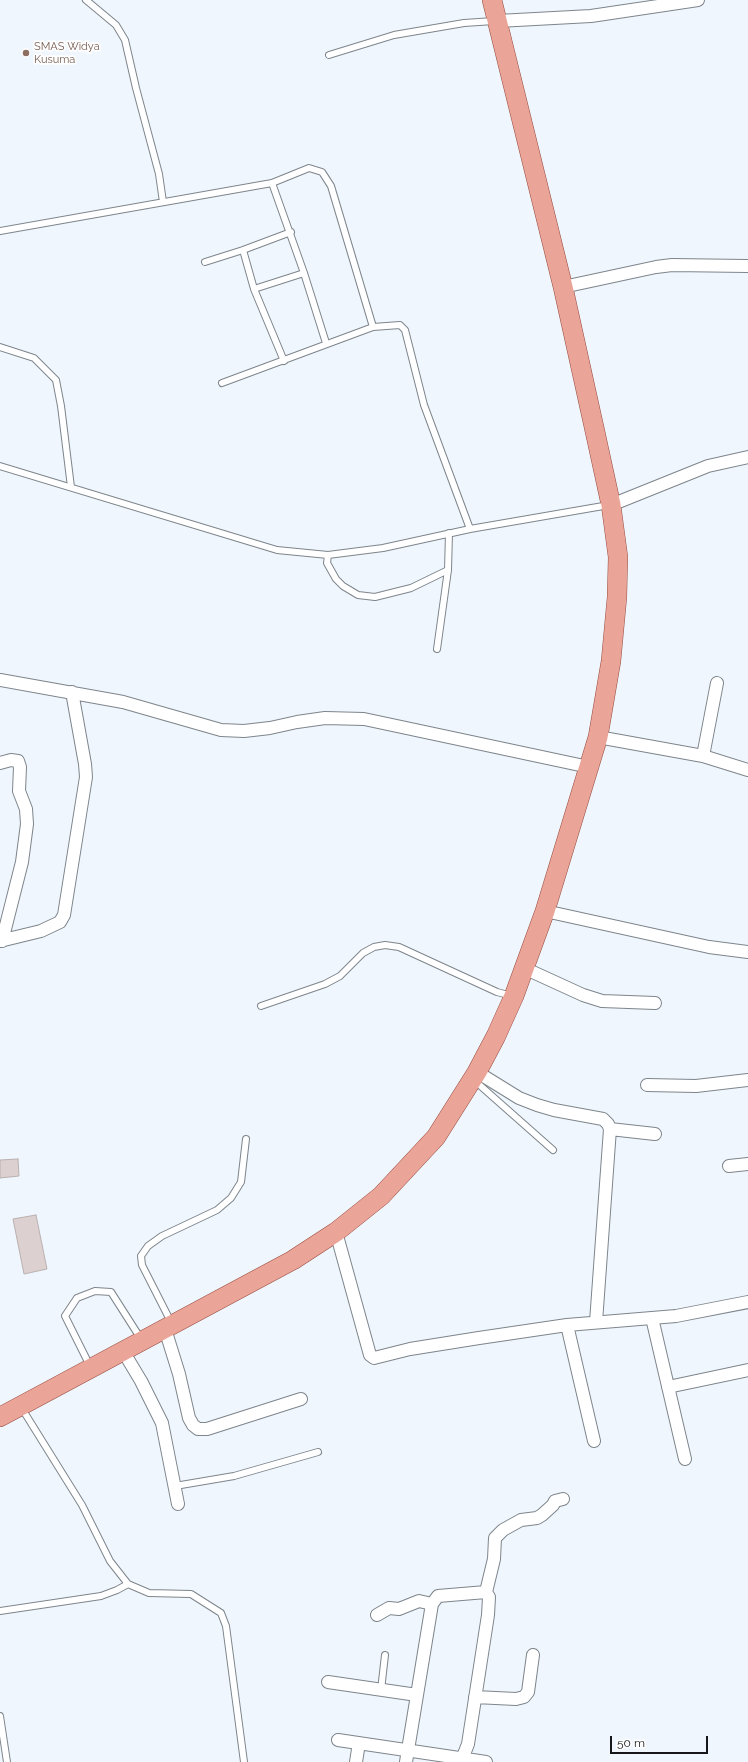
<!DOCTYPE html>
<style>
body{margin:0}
#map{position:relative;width:748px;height:1762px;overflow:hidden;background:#eff6fe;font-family:Raleway,sans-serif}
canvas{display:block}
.scale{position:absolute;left:610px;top:1736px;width:98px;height:18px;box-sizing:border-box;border:2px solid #15171a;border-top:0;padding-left:5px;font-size:12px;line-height:14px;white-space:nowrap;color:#15171a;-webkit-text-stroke:3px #fff;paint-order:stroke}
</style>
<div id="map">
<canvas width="748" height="1762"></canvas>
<div class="scale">50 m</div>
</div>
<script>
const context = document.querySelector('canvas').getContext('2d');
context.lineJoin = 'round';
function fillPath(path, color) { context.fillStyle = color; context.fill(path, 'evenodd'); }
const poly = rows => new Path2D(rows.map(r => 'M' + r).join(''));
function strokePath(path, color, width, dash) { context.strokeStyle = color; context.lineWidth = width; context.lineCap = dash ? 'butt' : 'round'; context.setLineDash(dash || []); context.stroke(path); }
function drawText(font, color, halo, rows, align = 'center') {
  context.font = font + ' Raleway,sans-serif'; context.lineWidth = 3.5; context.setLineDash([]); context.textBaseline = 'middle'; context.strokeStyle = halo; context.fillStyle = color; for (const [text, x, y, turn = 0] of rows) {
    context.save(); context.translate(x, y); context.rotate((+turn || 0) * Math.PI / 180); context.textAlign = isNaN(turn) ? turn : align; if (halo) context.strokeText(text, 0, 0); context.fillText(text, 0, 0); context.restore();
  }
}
const building = poly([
 [18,1159,19,1176,0,1178,0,1160,18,1159],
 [36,1215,47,1269,24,1274,13,1219,36,1215]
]);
fillPath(building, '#dcd1d0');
strokePath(building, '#bab0af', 1);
const lane = poly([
 [86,0,116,25,125,40,136,88,159,174,163,202],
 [329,55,394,35,464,23,494,21],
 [272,183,304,273,326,343],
 [0,231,272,183,309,168,322,172,331,186,373,327,400,325,405,330,424,405,470,529,609,505],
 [243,250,254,289,284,361],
 [205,262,243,250,291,232],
 [254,289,304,273],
 [0,347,34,358,56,380,61,406,71,487],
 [222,383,373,327],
 [0,466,277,550,328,555,383,548,470,529],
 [328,555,327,563,336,579,343,586,358,595,375,597,411,588,448,570],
 [437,649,448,570,449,533],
 [261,1006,325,984,340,976,363,953,374,947,385,945,399,947,497,992,512,996],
 [475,1081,553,1150],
 [171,1322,142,1265,141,1256,148,1246,162,1236,217,1210,231,1198,241,1182,246,1139],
 [90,1366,65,1316,77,1298,95,1291,111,1292,141,1339],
 [21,1407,82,1505,110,1561,128,1584,149,1593,191,1594,221,1613,226,1626,244,1762],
 [175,1486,234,1476,318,1452],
 [0,1611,101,1596,117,1590,128,1584],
 [381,1690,385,1655],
 [0,1716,7,1762]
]);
const street = poly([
 [498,21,591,16,698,0],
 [563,287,656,267,672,265,748,266],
 [611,505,708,466,748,457],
 [0,680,123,702,221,730,244,731,270,728,297,722,325,718,364,719,589,767],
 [598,737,703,756,748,770],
 [703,756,717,683],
 [0,763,11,760,18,761,20,767,19,791,26,809,27,824,22,862,2,941],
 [545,911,709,947,748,952],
 [0,941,41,931,60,922,64,915,86,777,85,764,72,692],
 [524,968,583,995,602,1001,655,1003],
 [477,1072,519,1098,537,1105,554,1110,603,1119,608,1124,610,1129,596,1322],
 [647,1085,696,1086,748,1080],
 [610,1129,655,1134],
 [729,1166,748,1164],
 [336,1232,370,1355,374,1358,410,1349,479,1338,567,1325,676,1316,748,1302],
 [652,1318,685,1459],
 [567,1325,594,1441],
 [165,1329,179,1374,189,1418,193,1425,198,1429,207,1429,301,1399],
 [123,1351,141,1381,162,1423,178,1504],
 [668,1387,748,1370],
 [486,1592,494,1559,495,1538,503,1530,521,1520,537,1518,542,1515,553,1505,555,1501,563,1499],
 [377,1615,389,1608,399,1609,419,1601,432,1604],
 [328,1682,417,1695],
 [475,1697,516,1699,524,1697,528,1692,533,1655],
 [338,1740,486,1762],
 [356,1762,359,1743],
 [406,1762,432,1604,438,1596,486,1592,489,1597,488,1615,468,1744,461,1762]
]);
const primary = poly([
 [0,1417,293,1260,336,1232,381,1196,436,1137,477,1072,496,1036,514,996,545,911,598,737,611,661,617,597,618,557,611,505,594,427,563,287,492,0]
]);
strokePath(lane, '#7e858b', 8);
strokePath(street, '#7e858b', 14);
strokePath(primary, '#974c3f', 20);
strokePath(lane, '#fff', 6);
strokePath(street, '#fff', 12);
strokePath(primary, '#eba498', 19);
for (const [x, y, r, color] of [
 [26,53,4,"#8d6e63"]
]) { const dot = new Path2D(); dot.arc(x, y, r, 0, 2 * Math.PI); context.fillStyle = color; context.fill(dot); strokePath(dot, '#fff', 1.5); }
drawText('11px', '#785e54', '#fff', [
 ["SMAS Widya",34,47],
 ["Kusuma",34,60]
], 'left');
</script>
